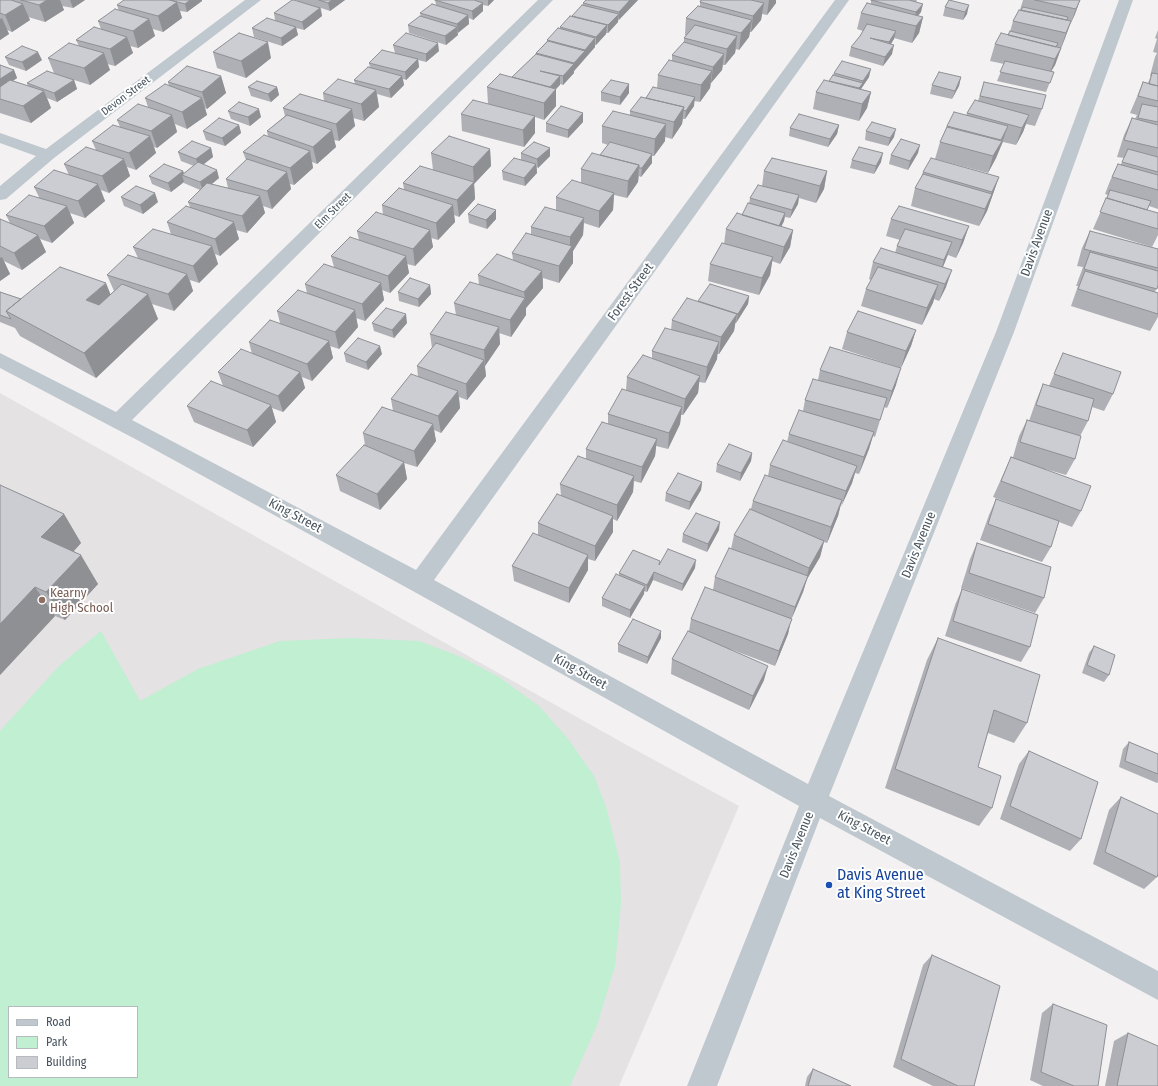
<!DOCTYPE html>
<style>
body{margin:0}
#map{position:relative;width:1158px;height:1086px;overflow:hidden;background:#f3f1f1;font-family:"Fira Sans Condensed",sans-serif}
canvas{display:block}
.legend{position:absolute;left:8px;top:1006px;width:130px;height:72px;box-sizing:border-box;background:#fff;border:1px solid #b6bbbf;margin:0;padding:5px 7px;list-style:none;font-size:12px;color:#48545e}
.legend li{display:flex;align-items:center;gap:8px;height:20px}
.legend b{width:20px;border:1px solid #b6bbbf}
</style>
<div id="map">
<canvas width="1158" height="1086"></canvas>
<ul class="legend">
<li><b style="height:5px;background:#bfc8cf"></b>Road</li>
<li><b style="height:11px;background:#c0efd2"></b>Park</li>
<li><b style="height:11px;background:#cbcdd3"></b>Building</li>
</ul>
</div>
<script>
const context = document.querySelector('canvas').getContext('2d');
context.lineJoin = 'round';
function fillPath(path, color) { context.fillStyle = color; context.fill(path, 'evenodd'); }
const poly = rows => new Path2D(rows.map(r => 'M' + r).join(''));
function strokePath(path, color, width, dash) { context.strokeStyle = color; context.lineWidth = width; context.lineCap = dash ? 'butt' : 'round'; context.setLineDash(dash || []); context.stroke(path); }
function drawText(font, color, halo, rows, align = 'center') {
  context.font = font + ' "Fira Sans Condensed",sans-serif'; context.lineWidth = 4; context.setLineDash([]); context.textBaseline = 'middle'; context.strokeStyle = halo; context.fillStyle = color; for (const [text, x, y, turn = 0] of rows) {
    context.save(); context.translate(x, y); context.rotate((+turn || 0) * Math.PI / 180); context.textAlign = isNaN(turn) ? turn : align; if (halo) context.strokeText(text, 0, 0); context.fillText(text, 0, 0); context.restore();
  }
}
fillPath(poly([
 [0,393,632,748,739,806,619,1086,0,1086],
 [9,1007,137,1007,137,1077,9,1077]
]), '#e4e2e3');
fillPath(poly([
 [101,631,140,701,198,669,280,641,352,638,419,641,461,657,499,677,539,706,568,739,594,776,606,807,620,863,621,904,615,966,597,1025,570,1086,0,1086,0,731,59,666],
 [9,1007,137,1007,137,1077,9,1077]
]), '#c0efd2');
fillPath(poly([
 [245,0,261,0,54,158,6,199,0,200,0,186,36,156,0,143,0,133,46,149,245,0],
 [538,0,553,0,132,420,416,570,835,0,849,0,434,580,808,784,996,332,1119,0,1133,0,1014,332,829,796,1158,971,1158,1000,820,818,717,1086,687,1086,799,806,411,590,139,441,0,368,0,353,116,412,538,0]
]), '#bfc8cf');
fillPath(poly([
 [0,0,85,0,73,8,62,6,64,10,45,22,28,17,30,20,12,32,7,30,9,34,0,40],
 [297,0,345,0,330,11,321,8,322,16,304,30,296,28,298,35,282,46,254,37,252,28,275,20,274,13,297,1],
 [435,0,494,0,488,6,483,5,483,11,473,20,469,18,469,24,457,32,458,35,446,45,409,33,408,25,421,16,420,13,436,5],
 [586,0,638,0,618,20,618,22,608,33,606,33,606,34,596,45,595,45,595,47,574,71,574,73,563,85,560,84,556,89,556,106,544,120,535,117,535,133,524,147,462,131,461,114,488,104,487,87,512,77,536,54,536,53,547,41,547,40,560,29,560,27,572,17,572,16,583,5,583,3],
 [701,0,776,0,776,3,767,15,762,14,761,20,751,32,750,32,749,37,739,50,736,49,735,53,725,65,723,65,722,70,711,83,710,88,700,102,694,101,694,106,685,119,683,119,682,124,672,139,665,137,665,141,654,156,652,156,652,163,641,177,639,176,638,182,627,198,614,195,613,210,599,228,584,223,583,235,573,251,573,263,559,283,543,278,543,288,526,308,526,315,511,337,499,333,500,344,485,366,486,376,467,400,459,397,460,408,441,433,434,430,436,441,417,467,404,463,407,479,380,510,340,491,336,475,365,445,363,433,393,411,391,399,418,377,417,366,432,348,430,334,456,315,454,303,479,285,478,275,513,260,512,253,531,234,531,227,556,211,556,197,581,183,581,169,600,155,608,145,602,143,602,126,630,115,630,111,657,88,658,75,672,61,672,55,684,42,684,38,686,35,685,35,686,18,700,6,700,2],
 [871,0,917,0,916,2,921,12,918,16,923,17,919,33,912,43,894,38,891,44,892,54,883,66,849,56,851,47,860,36,863,31,857,29,861,13,871,4],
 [949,0,967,14,963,20,943,16,945,7],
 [1023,0,1080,0,1075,14,1070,25,1055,65,1051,71,1054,72,1046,92,997,81,1004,64,990,61,995,44,1008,35,1010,32,1013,21,1020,10],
 [202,1,187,12,180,11,182,18,163,32,153,29,155,36,138,48,130,46,133,53,115,66,107,64,110,70,90,85,74,80,77,89,57,102,47,98,51,108,31,123,0,113,0,65,14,70,17,78,13,81,28,86,27,83,54,73,48,58,79,46,76,40,101,29,98,21,119,11,117,5],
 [1158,30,1158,209,1149,206,1147,210,1158,213,1158,235,1152,247,1093,229,1108,195,1105,194,1110,181,1118,164,1121,164,1124,158,1117,157,1124,135,1132,118,1135,119,1137,115,1130,113,1136,99,1143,82,1148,83,1151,76,1150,76,1155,57,1157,53,1153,52,1157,39,1155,38],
 [393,45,439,51,426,62,418,60,419,67,406,80,403,79,404,85,391,98,377,94,379,107,364,121,353,118,355,126,339,141,334,140,336,147,317,164,312,162,313,168,294,185,290,184,291,189,272,209,263,206,265,213,247,233,236,230,239,239,220,256,215,254,218,264,199,283,190,280,193,291,174,311,152,304,158,319,96,378,20,336,15,328,0,322,0,292,21,299,111,294,114,291,107,275,138,258,133,247,171,234,167,222,190,207,188,202,200,190,184,183,184,182,171,192,152,184,149,176,183,171,184,173,194,166,181,161,178,152,211,148,213,157,203,164,219,178,212,184,228,188,226,179,246,160,243,152,268,137,267,131,285,116,283,108,324,101,323,93,355,84,354,80,370,68,369,63,395,53],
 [213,52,271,58,246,78,217,68],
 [5,57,42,60,26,71,9,65],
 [834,73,869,77,861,89,871,92,867,108,859,121,813,109,816,92,829,81,833,75],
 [221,76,226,93,207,109,205,108,207,115,187,129,175,124,177,132,157,148,154,147,156,153,136,170,127,167,130,176,109,193,101,190,105,201,85,218,70,213,74,223,52,243,40,239,46,252,22,270,4,261,10,274,0,281,0,219,10,223,6,215,39,197,34,187,69,175,64,164,96,150,92,141,120,127,117,120,148,107,145,98,169,86,168,82],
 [961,77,959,86,952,99,930,94,932,85],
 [984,82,1042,109,1035,126,1026,124,1023,132,1016,145,1003,142,996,158,988,173,935,159,940,142,947,126,966,116,967,113,978,101],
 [629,84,629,93,620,105,601,101,601,92],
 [248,87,277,87,279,95,271,102,251,96],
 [228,111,261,117,250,126,231,119],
 [583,113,583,122,568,138,546,132,546,123],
 [239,125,241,133,225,146,206,140,203,131],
 [839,125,837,134,828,147,789,136,790,128],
 [866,131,894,137,888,146,865,140],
 [550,148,550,156,538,168,537,167,537,173,525,186,503,180,502,171,521,160,521,153],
 [490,149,491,166,474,184,475,199,459,217,454,215,455,222,438,240,431,238,433,247,415,266,407,264,409,273,390,293,382,290,384,300,365,321,356,318,358,327,339,349,330,346,333,358,312,381,302,377,305,388,283,412,272,408,276,422,253,447,194,422,187,406,223,386,218,372,252,354,249,342,280,323,277,311,307,293,305,284,334,267,331,256,359,240,357,231,383,215,382,205,404,189,403,183,433,170,431,153],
 [918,153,908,170,889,164,891,155],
 [852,160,881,162,874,174,850,168],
 [764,171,827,171,824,189,816,203,799,198,798,204,790,218,785,217,784,221,781,227,793,230,790,247,780,264,772,261,770,275,759,295,708,281,710,264,724,244,726,229,742,215,749,204,750,198,762,186],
 [923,172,999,177,987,211,979,226,911,206,915,188,921,178],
 [121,197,158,202,143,214,124,206],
 [496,210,496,219,487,229,469,223,468,214],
 [891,219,969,226,963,243,956,258,948,255,943,267,946,287,939,301,934,299,922,325,861,306,866,289,871,280,869,279,873,262,895,253,897,246,900,240,886,236],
 [1090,231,1158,249,1158,288,1157,287,1155,292,1158,293,1158,317,1150,331,1071,306,1078,286,1076,286,1083,267,1077,266,1082,248],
 [430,285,431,294,419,307,399,301,398,292],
 [749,296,748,304,736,323,735,323,734,331,719,354,717,354,717,359,705,383,699,382,698,393,683,415,681,415,680,424,668,449,656,446,655,456,641,483,634,481,633,492,617,521,613,519,613,532,595,561,588,559,588,570,569,603,514,581,512,566,538,536,538,523,561,496,560,484,586,459,586,449,608,424,608,414,626,390,627,377,652,359,652,351,671,330,672,320,698,301],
 [372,323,407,323,394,338,374,331],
 [916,330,911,346,901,368,842,349,847,332],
 [344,353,382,354,368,370,346,362],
 [1063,353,1113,394,1104,411,1092,407,1088,421,1080,436,1075,459,1066,475,1045,469,1081,511,1072,527,1059,522,1051,547,1042,562,980,540,989,515,996,499,1026,509,993,497,1011,457,1013,457,1019,436,1027,420,1029,421,1036,401,1043,384,1049,386],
 [820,370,896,385,887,408,884,407,875,437,873,436,869,449,859,474,855,473,852,483,840,507,838,516,827,543,824,542,820,557,807,579,803,592,791,620,788,634,775,666,730,649,764,680,749,710,671,674,672,659,689,631,691,619,713,590,715,577,731,549,734,535,751,509,753,501,768,476,770,465,787,442,789,434,803,411,805,400,818,380],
 [752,453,751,461,740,481,716,472,717,464],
 [702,482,701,490,689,510,665,501,666,493],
 [0,485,64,514,81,543,74,551,98,584,65,620,55,616,0,675],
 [719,530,707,552,682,542,683,534],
 [977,543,1044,598,1035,613,961,588,970,559],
 [660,561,660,563,695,568,682,591,653,580,647,592,644,591,644,594,630,618,602,606,602,598,619,575,619,573],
 [962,589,1030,647,1021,662,945,636,955,605],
 [661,638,647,664,618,652,618,644],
 [938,638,1027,723,1014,743,988,733,978,767,992,808,979,826,885,788,927,660],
 [1094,646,1109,675,1104,682,1082,673,1089,653],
 [1129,742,1158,754,1158,782,1157,783,1119,767,1123,749],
 [1029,751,1081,839,1070,851,1000,819,1019,764],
 [1121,797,1157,877,1144,889,1093,864,1109,810],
 [932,955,974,1086,933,1086,893,1067,923,965],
 [1053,1004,1098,1086,1043,1086,1030,1080,1042,1013],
 [1128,1033,1158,1086,1105,1086,1114,1041],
 [813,1069,851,1086,805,1086,807,1077]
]), '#afb0b5');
fillPath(poly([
 [47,0,60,0,64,10,45,22,39,5],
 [70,0,85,0,73,8],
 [190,0,202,0,202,1,187,12,185,4],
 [332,0,345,0,330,11,328,3],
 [488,0,494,0,488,6],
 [630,0,638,0,619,20,619,12],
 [769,0,776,0,776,3,767,15],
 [1080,0,1075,14,1070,25,1076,9],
 [177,2,182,18,163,32,158,16],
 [483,3,483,11,473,20,472,11],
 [764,3,761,20,751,32,753,16],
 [23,4,30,20,12,32,5,15],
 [923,4,921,12,914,20,916,12],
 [969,5,967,14,963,20,965,12],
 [320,8,322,16,304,30,302,22],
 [619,14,618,22,608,33,608,25],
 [468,15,469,24,458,33,457,24],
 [923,17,919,33,912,43,916,26],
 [2,18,9,34,0,40,0,19],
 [149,19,155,36,138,48,133,31],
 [752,20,749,37,739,50,741,33],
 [1071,21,1065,38,1060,50,1066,33],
 [607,25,606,34,596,45,596,37],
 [296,27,298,35,282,46,281,38],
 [457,27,458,35,446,45,445,36],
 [896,31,894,39,887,50,889,42],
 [737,36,735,53,725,65,727,49],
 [127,37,133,53,115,66,110,49],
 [595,38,595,47,574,71,574,73,563,85,563,76,574,64,574,63],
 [268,42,271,58,246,78,241,61],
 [438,43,439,51,426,62,426,54],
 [894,45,892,54,883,66,885,57],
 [1061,48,1055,65,1049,75,1055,59],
 [38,52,42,60,26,71,22,62],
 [104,53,110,70,90,85,84,68],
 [724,54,722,70,711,83,713,67],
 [418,59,419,67,406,80,405,72],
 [871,69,869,77,861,89,854,95],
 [14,70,17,78,1,89,0,88,0,79],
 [712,71,710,88,700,102,701,85],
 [221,76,226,93,207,109,202,92],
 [402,76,404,85,391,98,389,89],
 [560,76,560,85,556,89,556,106,544,120,544,103,549,89],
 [961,77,959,86,952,99,955,91],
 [74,80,77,89,57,102,54,93],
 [629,84,629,93,620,105,620,97],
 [277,87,279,95,271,102,268,94],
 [376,90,379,107,364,121,361,104],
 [44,91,51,108,31,123,23,106],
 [871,92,867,108,859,121,862,104],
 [695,97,694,106,685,119,686,111],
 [202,98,207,115,187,129,182,112],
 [684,107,682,124,672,139,674,122],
 [259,109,261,117,250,126,248,117],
 [352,109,355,126,339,141,336,124],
 [583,113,583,122,568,138,568,130],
 [172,115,177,132,157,148,151,131],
 [1029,115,1023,132,1016,145,1022,128],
 [535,116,535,133,524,147,523,130],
 [666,124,665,141,654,156,655,139],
 [239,125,241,133,225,146,222,138],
 [839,125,837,134,828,147,830,139],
 [1008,126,1002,143,996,158,988,173,993,156,1000,144],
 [896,129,894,137,888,146,890,138],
 [332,130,336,147,317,164,313,147],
 [150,136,156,153,136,170,129,153],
 [920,145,918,153,908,170,910,161],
 [211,148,213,157,199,168,196,159],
 [550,148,550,156,538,168,537,159],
 [490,149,491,166,474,184,473,167],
 [310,151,313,168,294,185,290,168],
 [883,153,881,162,874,174,876,166],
 [652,154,652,163,641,177,642,168],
 [124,159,130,176,109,193,102,176],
 [536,164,537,173,525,186,524,178],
 [639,165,638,182,627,198,628,181],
 [217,170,219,178,203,191,200,182],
 [183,171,185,176,182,175,184,182,171,192,168,183],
 [827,171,824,189,816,203,820,186],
 [287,172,291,189,272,209,267,191],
 [999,177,987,211,979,226,992,192],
 [474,182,475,199,459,217,457,200],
 [98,184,105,201,85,218,78,201],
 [155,193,158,202,143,214,140,205],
 [614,193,613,210,599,228,599,211],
 [799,195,798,204,790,218,792,210],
 [260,196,265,213,247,233,242,216],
 [453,205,455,222,438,240,436,223],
 [67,206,74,223,52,243,44,226],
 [496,210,496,219,487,229,486,220],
 [785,213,784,221,776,237,778,228],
 [584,218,583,235,573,251,573,263,559,283,559,266,570,249,570,237],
 [234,222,239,239,220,256,215,239],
 [969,226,963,243,956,258,962,240],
 [430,230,433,247,415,266,413,249],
 [793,230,790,247,780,264,784,247],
 [38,235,46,252,22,270,14,253],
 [952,242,946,259,939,277,944,260],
 [212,246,218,264,199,283,193,266],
 [406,256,409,273,390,293,388,276],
 [2,257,10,274,0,281,0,258],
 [773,257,770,275,759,295,762,278],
 [952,270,946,287,939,301,945,284],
 [542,271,543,288,526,308,526,315,511,337,510,320,525,299,524,292],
 [187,274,193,291,174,311,168,294],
 [106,283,116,308,98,325,86,300],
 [381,283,384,300,365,321,362,304],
 [430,285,431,294,419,307,418,299],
 [938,285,933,303,922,325,927,308],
 [148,294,158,319,96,378,84,353],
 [749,296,748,304,736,323,738,314],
 [355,310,358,327,339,349,335,332],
 [406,314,407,323,394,338,392,330],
 [737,314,734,331,719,354,721,337],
 [499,327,500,344,485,366,484,350],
 [916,330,911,346,901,368,906,351],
 [329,341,333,358,312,381,307,364],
 [719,342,717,359,705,383,707,367],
 [380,346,382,354,368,370,366,362],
 [484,360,486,376,467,400,466,384],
 [901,368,896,385,887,408,892,391],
 [300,372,305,388,283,412,278,396],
 [700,376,698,393,683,415,685,399],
 [458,391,460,408,441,433,438,416],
 [271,405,276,422,253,447,247,430],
 [682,407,680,424,668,449,669,433],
 [433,424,436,441,417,467,414,451],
 [874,432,869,449,859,474,864,457],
 [657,439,655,456,641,483,642,467],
 [752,453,751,461,740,481,741,473],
 [404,462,407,479,380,510,377,494],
 [857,466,852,483,841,507,846,491],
 [634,476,633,492,617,521,617,505],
 [702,482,701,490,689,510,690,502],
 [842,500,838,516,827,543,831,527],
 [64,514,81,543,60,566,41,537],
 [613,516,613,532,595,561,595,546],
 [720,522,719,530,707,552,708,544],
 [824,541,820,557,807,579,803,592,791,620,788,634,775,666,779,651,791,621,795,607,805,583,809,568],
 [81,555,98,584,65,620,46,592],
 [588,555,588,570,569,603,569,588],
 [696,560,695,568,682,591,683,584],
 [654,572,653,580,647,592,647,585],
 [645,586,644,594,630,618,630,610],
 [35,587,55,616,0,675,0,624],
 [661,631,661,638,647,664,648,657],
 [768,666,764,680,749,710,753,696]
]), '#8e9094');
const building = poly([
 [0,0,11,0,23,4,5,15,0,13,0,0],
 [21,0,47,0,39,5,21,0],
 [124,0,170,0,177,2,158,16,117,5,124,0],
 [170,0,190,0,185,4,170,0],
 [292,0,294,0,320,8,302,22,274,13,292,0],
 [319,0,332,0,328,3,319,0],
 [435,0,474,0,483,3,472,11,435,0],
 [586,0,630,0,619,12,583,3,586,0],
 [701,0,751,0,764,3,753,16,700,2,701,0],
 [871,0,909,0,923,4,916,12,871,0],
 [949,0,969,5,965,12,945,7,949,0],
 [1035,0,1080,0,1076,9,1035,0],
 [867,3,923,17,916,26,861,13,867,3],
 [432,4,468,15,457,24,420,13,432,4],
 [582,5,619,14,608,25,572,16,582,5],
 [698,6,752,20,741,33,686,18,698,6],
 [1023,7,1068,17,1067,20,1021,10,1023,7],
 [115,9,149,19,133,31,98,21,115,9],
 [1019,10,1071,21,1066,33,1013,21,1019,10],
 [420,16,457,27,445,36,408,25,420,16],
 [570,16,607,25,596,37,560,27,570,16],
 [267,18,296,27,281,38,252,28,267,18],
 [867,24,896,31,889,42,870,38,894,45,885,57,851,47,860,36,867,24],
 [695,25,737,36,727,49,684,38,695,25],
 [94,27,127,37,110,49,76,40,94,27],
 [558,28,595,38,585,50,547,40,558,28],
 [1010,31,1058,43,1056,47,1008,35,1010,31],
 [239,33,268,42,241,61,213,52,239,33],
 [406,33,438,43,426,54,393,45,406,33],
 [1001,33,1061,48,1055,59,995,44,1001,33],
 [548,41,585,51,574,63,536,53,548,41],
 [684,42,724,54,713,67,672,55,684,42],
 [69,43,104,53,84,68,48,58,69,43],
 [22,46,38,52,22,62,5,57,22,46],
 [382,50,418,59,405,72,369,63,382,50],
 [536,54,574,64,563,76,540,71,560,76,550,87,512,77,536,54],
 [669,60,712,71,701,85,658,75,669,60],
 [842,61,871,69,863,81,834,73,842,61],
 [1005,61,1054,72,1050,83,1000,72,1005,61],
 [0,65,14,70,0,79,0,65],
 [187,66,221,76,202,92,168,82,187,66],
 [368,67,402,76,389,89,354,80,368,67],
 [47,71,74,80,54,93,27,83,47,71],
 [939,72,961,77,955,91,932,85,939,72],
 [1152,73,1158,74,1158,86,1149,84,1152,73],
 [500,74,556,89,544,103,487,87,500,74],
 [833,75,863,83,859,88,829,81,833,75],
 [338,79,376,90,361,104,323,93,338,79],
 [10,80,44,91,23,106,0,99,0,87,10,80],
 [611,80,629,84,620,97,601,92,611,80],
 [824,80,871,92,862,104,816,92,824,80],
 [257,81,277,87,268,94,248,87,257,81],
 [984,82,1046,95,1042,109,980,96,984,82],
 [1143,82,1158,86,1158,101,1138,96,1143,82],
 [165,84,202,98,182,112,145,98,165,84],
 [653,87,695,97,686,111,683,110,684,107,646,98,653,87],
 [300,94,352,109,336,124,283,108,300,94],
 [641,97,684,107,674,122,630,111,641,97],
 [473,100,535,116,523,130,461,114,473,100],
 [975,100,1029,115,1022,128,967,113,975,100],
 [239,102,259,109,248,117,228,111,239,102],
 [138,104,172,115,151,131,117,120,138,104],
 [1142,104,1158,107,1158,122,1138,118,1142,104],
 [561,106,583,113,568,130,546,123,561,106],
 [613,111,666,124,655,139,602,126,613,111],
 [954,112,1008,126,1001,140,947,126,954,112],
 [799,114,839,125,830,139,790,128,799,114],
 [287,115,332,130,313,147,267,131,287,115],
 [219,118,239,125,222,138,203,131,219,118],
 [1132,118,1158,125,1158,148,1124,140,1132,118],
 [872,122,896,129,890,138,866,131,872,122],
 [113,125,150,136,129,153,92,141,113,125],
 [947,127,1002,141,993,156,940,142,947,127],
 [264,135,310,151,290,168,243,152,264,135],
 [449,136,490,149,473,167,431,153,449,136],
 [901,139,920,145,910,161,891,155,901,139],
 [192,141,211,148,196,159,178,152,192,141],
 [534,142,550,148,537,159,521,153,534,142],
 [610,142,652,154,642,168,639,168,639,165,600,155,610,142],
 [86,147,124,159,102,176,64,164,86,147],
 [859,147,883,153,876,166,852,160,859,147],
 [1128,149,1158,157,1158,172,1122,162,1128,149],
 [592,153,639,165,628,181,581,169,592,153],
 [514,158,536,164,524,178,502,171,514,158],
 [772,158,827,171,820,186,764,171,772,158],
 [931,158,999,177,992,192,923,172,931,158],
 [247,159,287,172,267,191,226,179,247,159],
 [198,162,217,170,200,182,182,175,198,162],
 [164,164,183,171,168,183,149,176,164,164],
 [1118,164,1158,175,1158,190,1112,177,1118,164],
 [420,166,474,182,457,200,403,183,420,166],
 [54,170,98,184,78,201,34,187,54,170],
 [923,174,992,194,985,209,915,188,923,174],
 [572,180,614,193,599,211,556,197,572,180],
 [207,183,260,196,242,216,188,202,207,183],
 [758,185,799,195,792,210,750,198,758,185],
 [136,186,155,193,140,205,121,197,136,186],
 [399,188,453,205,436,223,382,205,399,188],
 [1110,190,1151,201,1147,210,1107,198,1110,190],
 [29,195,67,206,44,226,6,215,29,195],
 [1106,198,1158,213,1158,229,1100,212,1106,198],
 [748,203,785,213,779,226,742,215,748,203],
 [478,204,496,210,486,220,468,214,478,204],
 [186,206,234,222,215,239,167,222,186,206],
 [899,206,969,226,962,240,891,219,899,206],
 [545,207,584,218,570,237,531,227,545,207],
 [376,212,430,230,413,249,357,231,376,212],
 [737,213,793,230,784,247,726,229,737,213],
 [0,219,38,235,14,253,0,246,0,219],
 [153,229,212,246,193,266,133,247,153,229],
 [905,229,952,242,944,260,897,246,905,229],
 [1090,231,1158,249,1158,268,1084,249,1090,231],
 [526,233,572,246,559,266,512,253,526,233],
 [350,237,406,256,388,276,331,256,350,237],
 [722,243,773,257,762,278,710,264,722,243],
 [881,248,952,270,945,284,873,262,881,248],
 [1090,252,1158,271,1158,285,1157,289,1084,269,1090,252],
 [497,254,542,271,524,292,478,275,497,254],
 [128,255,187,274,168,294,107,275,128,255],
 [324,264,381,283,362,304,305,284,324,264],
 [60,267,106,283,86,300,99,305,122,284,148,294,84,353,6,311,60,267],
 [878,267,938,285,927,308,866,289,878,267],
 [1085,271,1158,293,1158,314,1078,289,1085,271],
 [410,278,430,285,418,299,398,292,410,278],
 [470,282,525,298,510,320,454,303,470,282],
 [710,284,749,296,738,314,698,301,710,284],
 [298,290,355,310,335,332,277,311,298,290],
 [0,292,21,299,6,311,11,319,0,315,0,292],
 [687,298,737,314,721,337,672,320,687,298],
 [386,308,406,314,392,330,372,323,386,308],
 [858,311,916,330,906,351,847,332,858,311],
 [446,312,499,327,484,350,430,334,446,312],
 [270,320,329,341,307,364,249,342,270,320],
 [665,328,719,342,707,367,652,351,665,328],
 [358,338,380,346,366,362,344,353,358,338],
 [436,343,484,360,466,384,417,366,436,343],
 [830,347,901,368,892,391,820,370,830,347],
 [241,349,300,372,278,396,218,372,241,349],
 [1063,353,1121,372,1113,394,1054,374,1063,353],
 [643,355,700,376,685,399,627,377,643,355],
 [411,374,458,391,438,416,391,399,411,374],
 [813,379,887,398,880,420,805,400,813,379],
 [211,381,271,405,247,430,187,406,211,381],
 [1043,384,1094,399,1088,421,1036,405,1043,384],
 [622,389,682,407,669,433,608,414,622,389],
 [382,407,433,424,414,451,363,433,382,407],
 [799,410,874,432,864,457,789,434,799,410],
 [1027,420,1081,436,1075,459,1020,442,1027,420],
 [602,422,657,439,642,467,586,449,602,422],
 [783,440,857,466,846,491,770,465,783,440],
 [729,444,752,453,741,473,717,464,729,444],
 [364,445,404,462,377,494,336,475,364,445],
 [578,456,634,476,617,505,560,484,578,456],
 [1011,457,1091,486,1081,511,1001,481,1011,457],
 [678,473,702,482,690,502,666,493,678,473],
 [765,475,842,500,831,527,753,501,765,475],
 [0,485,64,514,41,537,81,555,46,592,35,587,0,624,0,485],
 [557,494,613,516,595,546,538,523,557,494],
 [996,499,1059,521,1051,547,988,524,996,499],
 [750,509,824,541,809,568,734,535,750,509],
 [696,513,720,522,708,544,683,534,696,513],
 [533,533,588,555,569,588,512,566,533,533],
 [977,543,1051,567,1044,598,969,573,977,543],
 [729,548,808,576,795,607,715,577,729,548],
 [668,549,696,560,683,584,654,572,647,585,619,573,633,550,660,561,659,565,668,549],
 [616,574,645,586,630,610,602,598,616,574],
 [705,587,792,619,779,651,691,619,705,587],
 [962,589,1038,615,1030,647,953,621,962,589],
 [633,619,661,631,648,657,618,644,633,619],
 [688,631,768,666,753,696,672,659,688,631],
 [938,638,1040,675,1027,723,994,710,978,767,1001,776,992,808,895,769,938,638],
 [1094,646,1115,655,1109,675,1087,665,1094,646],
 [1129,742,1158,754,1158,774,1125,761,1129,742],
 [1029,751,1098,782,1081,839,1010,806,1029,751],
 [1121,797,1158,814,1158,874,1157,877,1105,852,1121,797],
 [932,955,1000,986,974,1086,958,1086,901,1059,932,955],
 [1053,1004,1107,1025,1098,1086,1074,1086,1041,1072,1053,1004],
 [1128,1033,1158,1046,1158,1086,1117,1086,1128,1033],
 [813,1069,851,1086,808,1086,813,1069]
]);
fillPath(building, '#cbcdd3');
strokePath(building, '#8e9094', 1);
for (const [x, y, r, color] of [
 [42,600,4,"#8d6e63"],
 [829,885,4,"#1a4fb4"]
]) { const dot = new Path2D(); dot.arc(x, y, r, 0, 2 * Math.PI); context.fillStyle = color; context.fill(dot); strokePath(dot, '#fff', 1.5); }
drawText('11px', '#48545e', '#fff', [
 ["Devon Street",126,96,-37],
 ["Elm Street",333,211,-45]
]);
drawText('13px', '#48545e', '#fff', [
 ["Davis Avenue",1037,243,-70],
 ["Forest Street",631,292,-54],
 ["King Street",295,516,28],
 ["Davis Avenue",919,545,-68],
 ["King Street",580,672,29],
 ["King Street",864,828,28],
 ["Davis Avenue",797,845,-68]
]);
drawText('13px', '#785e54', '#fff', [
 ["Kearny",50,593],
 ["High School",50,608]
], 'left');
drawText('16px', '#164399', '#fff', [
 ["Davis Avenue",837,876],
 ["at King Street",837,894]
], 'left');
</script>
